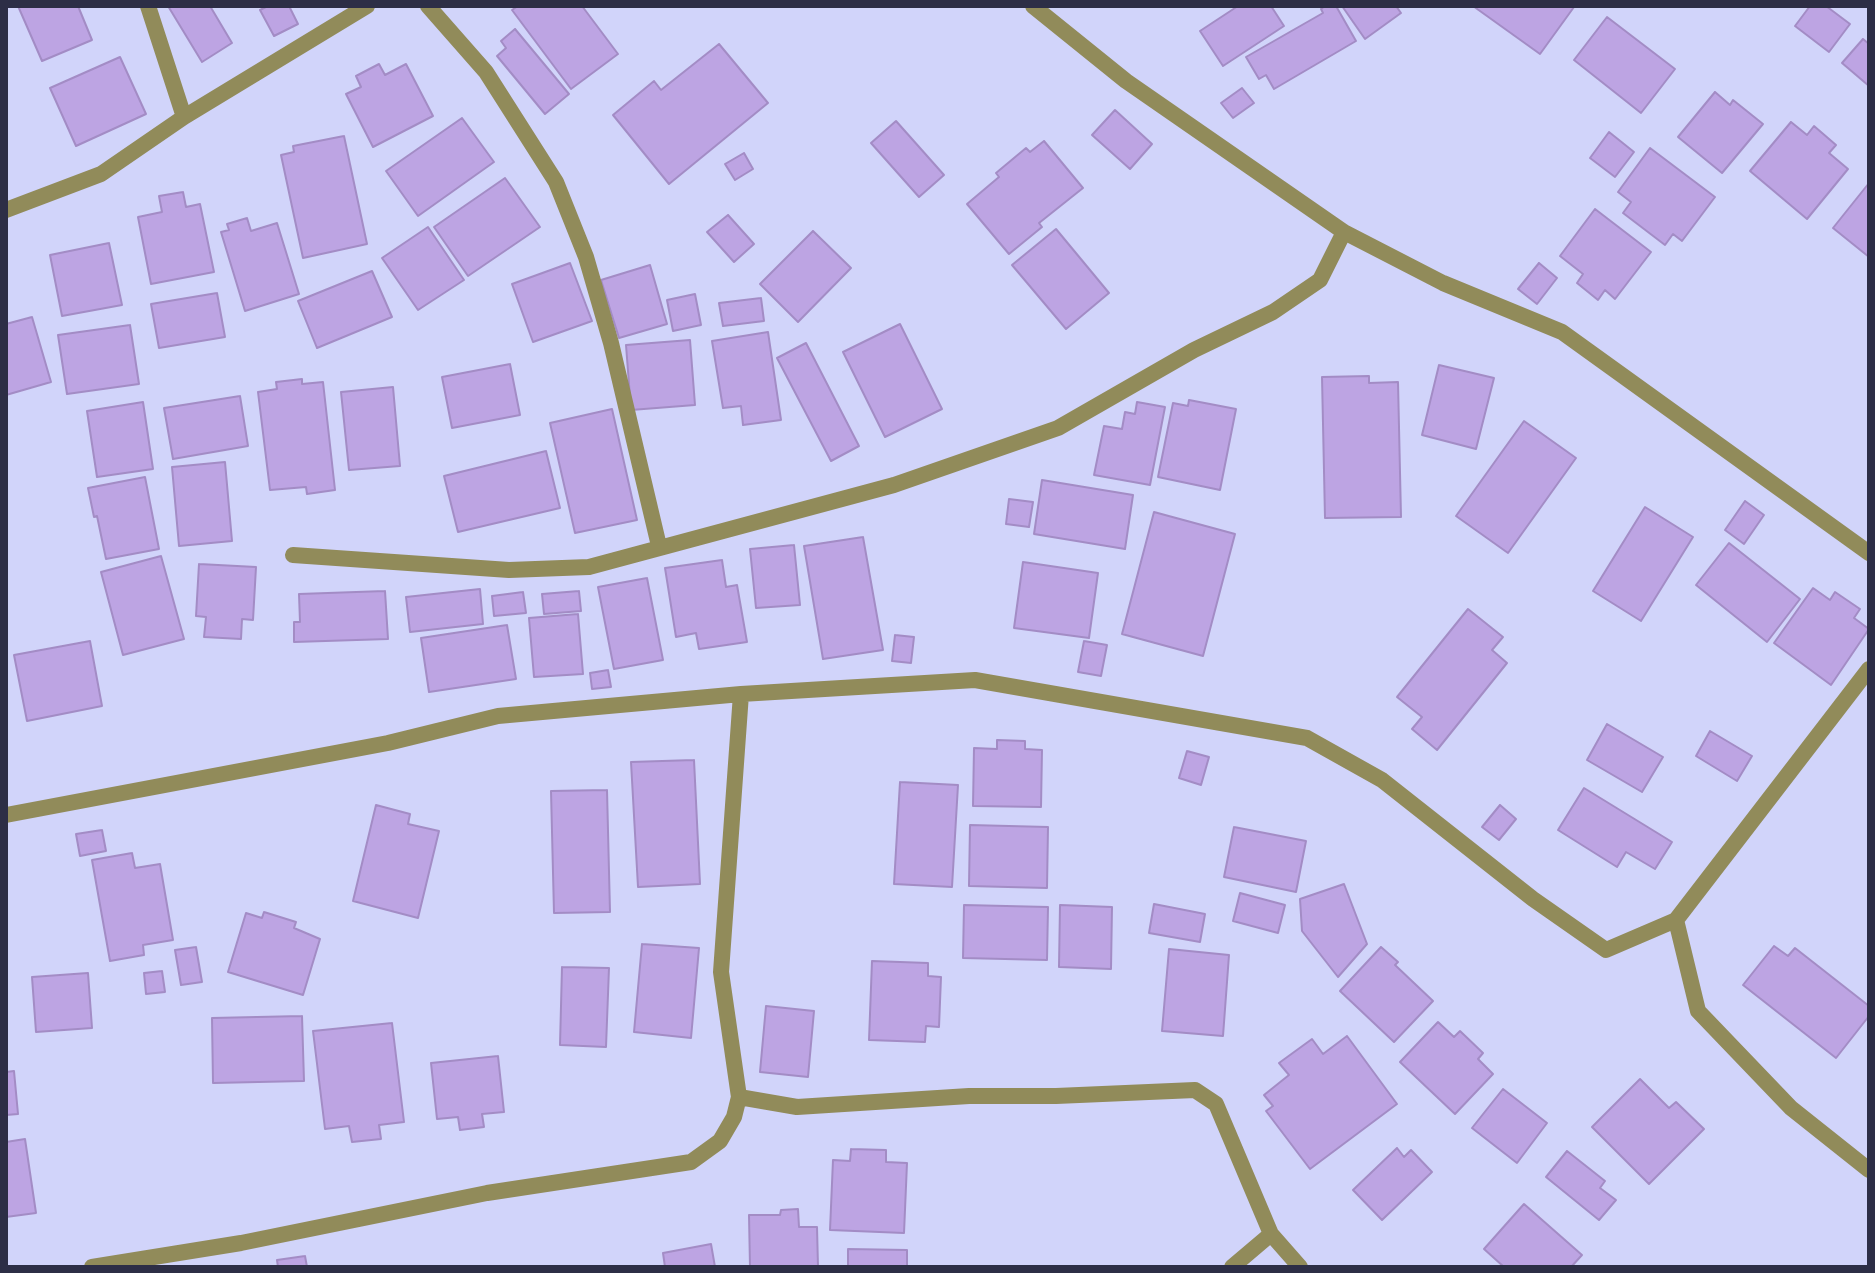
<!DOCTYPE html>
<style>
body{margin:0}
#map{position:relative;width:1875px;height:1273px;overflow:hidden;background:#d1d4fa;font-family:"Times New Roman",serif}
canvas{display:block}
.frame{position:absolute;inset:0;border:8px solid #2d2e46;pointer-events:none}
</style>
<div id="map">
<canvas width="1875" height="1273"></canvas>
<div class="frame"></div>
</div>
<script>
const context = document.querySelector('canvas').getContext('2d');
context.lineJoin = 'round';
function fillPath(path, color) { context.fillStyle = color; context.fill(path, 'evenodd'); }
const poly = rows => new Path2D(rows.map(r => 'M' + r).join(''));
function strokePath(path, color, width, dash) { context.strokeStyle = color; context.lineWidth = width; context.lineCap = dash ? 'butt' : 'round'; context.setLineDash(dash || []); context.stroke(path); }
const building = poly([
 [18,6,78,6,92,40,42,61,18,6],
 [168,6,210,6,232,43,202,62,168,6],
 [268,6,289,6,298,24,274,36,260,10,268,6],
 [518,6,582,6,618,54,571,89,512,10,518,6],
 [1238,6,1271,6,1284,26,1223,66,1200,31,1238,6],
 [1325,6,1336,6,1356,41,1274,89,1266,75,1259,79,1246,57,1323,13,1321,9,1325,6],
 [1342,6,1396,6,1401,13,1365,39,1342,6],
 [1473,6,1572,6,1574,7,1540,54,1473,6],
 [1810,6,1826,6,1850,24,1829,52,1795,26,1810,6],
 [1607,17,1675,69,1641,113,1574,60,1607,17],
 [515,29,569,94,545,114,497,56,506,48,501,41,515,29],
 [1863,39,1869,44,1869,86,1842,63,1863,39],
 [719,44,768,103,669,184,613,115,654,81,661,90,719,44],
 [120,57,146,114,76,146,50,88,120,57],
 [379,64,385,75,406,64,433,116,373,147,346,94,361,87,356,76,379,64],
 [1242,88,1254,103,1233,118,1221,103,1242,88],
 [1715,92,1730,105,1733,100,1763,124,1722,173,1678,137,1715,92],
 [1115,110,1152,144,1130,169,1092,135,1115,110],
 [462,118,494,162,418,216,386,171,462,118],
 [896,121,944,175,919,197,871,143,896,121],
 [1791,122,1807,135,1814,126,1836,145,1829,153,1848,169,1807,219,1750,171,1791,122],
 [1609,132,1634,152,1615,177,1590,158,1609,132],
 [344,136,367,244,303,258,281,155,294,152,293,146,344,136],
 [1044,141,1083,188,1039,223,1042,227,1009,254,967,204,999,177,996,173,1026,148,1030,152,1044,141],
 [1650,148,1715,197,1682,241,1673,234,1665,245,1623,213,1631,202,1618,192,1650,148],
 [744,153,753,169,735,180,725,164,744,153],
 [505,178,540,227,468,276,434,227,505,178],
 [1869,183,1869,257,1833,228,1869,183],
 [183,192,186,207,200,204,214,272,151,284,138,217,162,212,159,196,183,192],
 [1595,209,1651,252,1615,299,1605,290,1598,300,1577,283,1583,274,1560,256,1595,209],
 [728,215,754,244,734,262,707,232,728,215],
 [247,218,251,231,277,223,299,294,245,311,221,232,229,230,227,224,247,218],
 [428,227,464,280,418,310,382,258,428,227],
 [1056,229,1109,293,1066,329,1012,265,1056,229],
 [813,231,851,268,798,322,760,284,813,231],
 [109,243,122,305,62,316,50,255,109,243],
 [570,263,592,321,533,342,512,284,570,263],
 [1539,263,1557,278,1537,304,1518,289,1539,263],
 [650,265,667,324,619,338,601,280,650,265],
 [372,271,392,317,317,348,298,301,372,271],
 [217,293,225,337,159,348,151,304,217,293],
 [695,294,701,325,673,331,667,300,695,294],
 [761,298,764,321,723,326,719,303,761,298],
 [32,317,51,382,6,395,6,324,32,317],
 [900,324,942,409,885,437,843,352,900,324],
 [130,325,139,384,67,394,58,335,130,325],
 [768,332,781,420,743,425,741,406,723,408,712,341,768,332],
 [690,340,695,405,631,410,626,345,690,340],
 [806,343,859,446,831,461,777,358,806,343],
 [510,364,520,415,452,428,442,377,510,364],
 [1439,365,1494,378,1476,449,1422,435,1439,365],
 [1369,376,1369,383,1398,382,1401,517,1325,518,1322,377,1369,376],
 [302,379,302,384,323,382,335,490,307,494,306,487,270,490,258,392,277,389,276,382,302,379],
 [393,387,400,466,349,470,341,392,393,387],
 [240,396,248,446,173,459,164,408,240,396],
 [1189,400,1236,409,1220,490,1158,477,1173,403,1188,406,1189,400],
 [143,402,153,469,97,477,87,411,143,402],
 [1137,402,1165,407,1150,485,1094,475,1104,426,1122,429,1125,412,1135,414,1137,402],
 [612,409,637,520,575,533,550,423,612,409],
 [1524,421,1576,458,1508,553,1456,516,1524,421],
 [546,451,560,508,458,532,444,476,546,451],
 [225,462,232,541,179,546,172,467,225,462],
 [145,477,159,549,106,559,97,516,94,517,88,488,145,477],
 [1042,480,1133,495,1125,549,1034,534,1042,480],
 [1009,499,1033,502,1029,527,1006,524,1009,499],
 [1745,501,1764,515,1744,544,1725,530,1745,501],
 [1645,507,1693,537,1641,621,1593,591,1645,507],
 [1154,512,1235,534,1203,656,1122,634,1154,512],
 [863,537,883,650,823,659,804,546,863,537],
 [1729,543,1800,599,1767,642,1696,585,1729,543],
 [794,545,800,605,756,608,750,549,794,545],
 [161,556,184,639,123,655,101,572,161,556],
 [722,560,726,587,737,585,747,642,699,649,696,633,676,637,665,568,722,560],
 [1023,562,1098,573,1089,638,1014,628,1023,562],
 [199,564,256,567,253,620,242,619,241,639,204,637,206,617,196,616,199,564],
 [647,578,663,660,614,669,598,587,647,578],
 [1813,588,1830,600,1835,592,1860,609,1854,618,1869,629,1831,685,1774,643,1813,588],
 [480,589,483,624,410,632,406,597,480,589],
 [385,591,388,639,294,642,294,622,300,622,299,594,385,591],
 [579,591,581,611,544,614,542,594,579,591],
 [523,592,526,613,494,616,492,596,523,592],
 [1468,609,1503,637,1492,650,1507,663,1437,750,1412,729,1422,717,1397,697,1468,609],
 [578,614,583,674,534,677,529,618,578,614],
 [507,625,516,679,429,692,421,638,507,625],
 [895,635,914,637,911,663,892,661,895,635],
 [90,641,102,706,27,721,14,655,90,641],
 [1084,641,1107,645,1101,676,1078,672,1084,641],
 [608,670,611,687,592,689,590,673,608,670],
 [1607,724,1663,757,1642,792,1587,760,1607,724],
 [1710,731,1752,756,1737,781,1696,756,1710,731],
 [997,740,1025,741,1025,749,1042,750,1041,807,973,806,974,748,997,749,997,740],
 [1187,751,1209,757,1201,785,1179,778,1187,751],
 [694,760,700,884,638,887,631,762,694,760],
 [900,782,958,785,952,887,894,884,900,782],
 [1584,788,1672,842,1655,869,1626,852,1617,867,1558,830,1584,788],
 [607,790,610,912,554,913,551,791,607,790],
 [376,805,410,814,408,824,439,831,418,918,353,901,376,805],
 [1500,805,1516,819,1499,840,1482,827,1500,805],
 [970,825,1048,827,1047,888,969,886,970,825],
 [1234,827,1306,841,1296,892,1224,877,1234,827],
 [102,830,106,851,80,856,76,834,102,830],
 [132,853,135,868,160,864,173,940,143,945,144,955,110,961,92,860,132,853],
 [1344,884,1367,944,1338,977,1302,931,1300,899,1344,884],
 [1240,893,1285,905,1278,933,1233,921,1240,893],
 [1154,904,1205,914,1200,942,1149,933,1154,904],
 [964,905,1048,907,1047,960,963,958,964,905],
 [1060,905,1112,907,1111,969,1059,967,1060,905],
 [264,912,296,922,294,928,320,939,303,995,228,972,246,913,262,918,264,912],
 [642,944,699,948,691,1038,634,1032,642,944],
 [1774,946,1788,956,1795,948,1869,1006,1869,1016,1836,1058,1743,985,1774,946],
 [196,947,202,982,181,985,175,950,196,947],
 [1381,947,1398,962,1395,965,1433,1001,1394,1042,1340,991,1381,947],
 [1169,949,1229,955,1223,1036,1162,1031,1169,949],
 [872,961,928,963,928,976,941,977,939,1027,926,1026,925,1042,869,1040,872,961],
 [562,967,609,968,606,1047,560,1045,562,967],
 [162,971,165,992,146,994,144,973,162,971],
 [88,973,92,1028,36,1032,32,977,88,973],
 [766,1006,814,1011,808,1077,760,1072,766,1006],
 [302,1016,304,1081,213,1083,212,1018,302,1016],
 [1438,1022,1454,1037,1460,1031,1483,1053,1478,1059,1493,1074,1455,1114,1400,1062,1438,1022],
 [392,1023,404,1122,379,1125,381,1139,352,1142,349,1126,325,1129,313,1031,392,1023],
 [1347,1036,1397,1104,1310,1169,1266,1111,1273,1106,1264,1095,1289,1075,1279,1063,1312,1039,1323,1054,1347,1036],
 [498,1056,504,1112,482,1114,484,1127,460,1130,458,1117,437,1119,431,1063,498,1056],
 [14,1071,18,1114,6,1115,6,1072,14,1071],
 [1640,1079,1669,1108,1676,1102,1704,1129,1649,1184,1592,1127,1640,1079],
 [1503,1089,1547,1123,1517,1163,1472,1128,1503,1089],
 [25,1139,36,1213,6,1217,6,1142,25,1139],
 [1397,1148,1404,1157,1411,1150,1432,1172,1382,1220,1353,1190,1397,1148],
 [851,1149,886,1150,886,1162,907,1163,904,1233,830,1230,833,1160,850,1161,851,1149],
 [1567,1151,1605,1181,1600,1188,1616,1200,1599,1220,1546,1177,1567,1151],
 [1524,1204,1582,1255,1571,1267,1504,1267,1484,1249,1524,1204],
 [798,1209,799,1227,817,1227,818,1267,750,1267,749,1215,780,1215,781,1210,798,1209],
 [711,1244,715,1267,665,1267,663,1253,711,1244],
 [848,1249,907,1250,907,1267,848,1267,848,1249],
 [305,1256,307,1267,278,1267,277,1260,305,1256]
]);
fillPath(building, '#bda4e3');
strokePath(building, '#a38cc5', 2);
strokePath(poly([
 [148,6,184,117],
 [428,6,486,72,556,182,586,257,611,343,659,546],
 [1033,6,1126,81,1344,232,1443,283,1562,332,1869,553],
 [6,210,101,174,184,117,367,6],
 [293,555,509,570,589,567,894,485,1058,428,1194,350,1273,312,1320,280,1344,232],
 [6,815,388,743,498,716,741,694,975,680,1307,738,1382,780,1533,899,1606,950,1676,920,1869,669],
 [1676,920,1698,1011,1791,1108,1869,1170],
 [739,1097,797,1107,969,1096,1056,1096,1195,1090,1216,1104,1271,1234,1300,1267],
 [92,1267,241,1243,487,1193,691,1162,720,1141,734,1117,739,1097,721,972,741,694],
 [1232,1267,1271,1234]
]), '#918b5a', 16);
</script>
